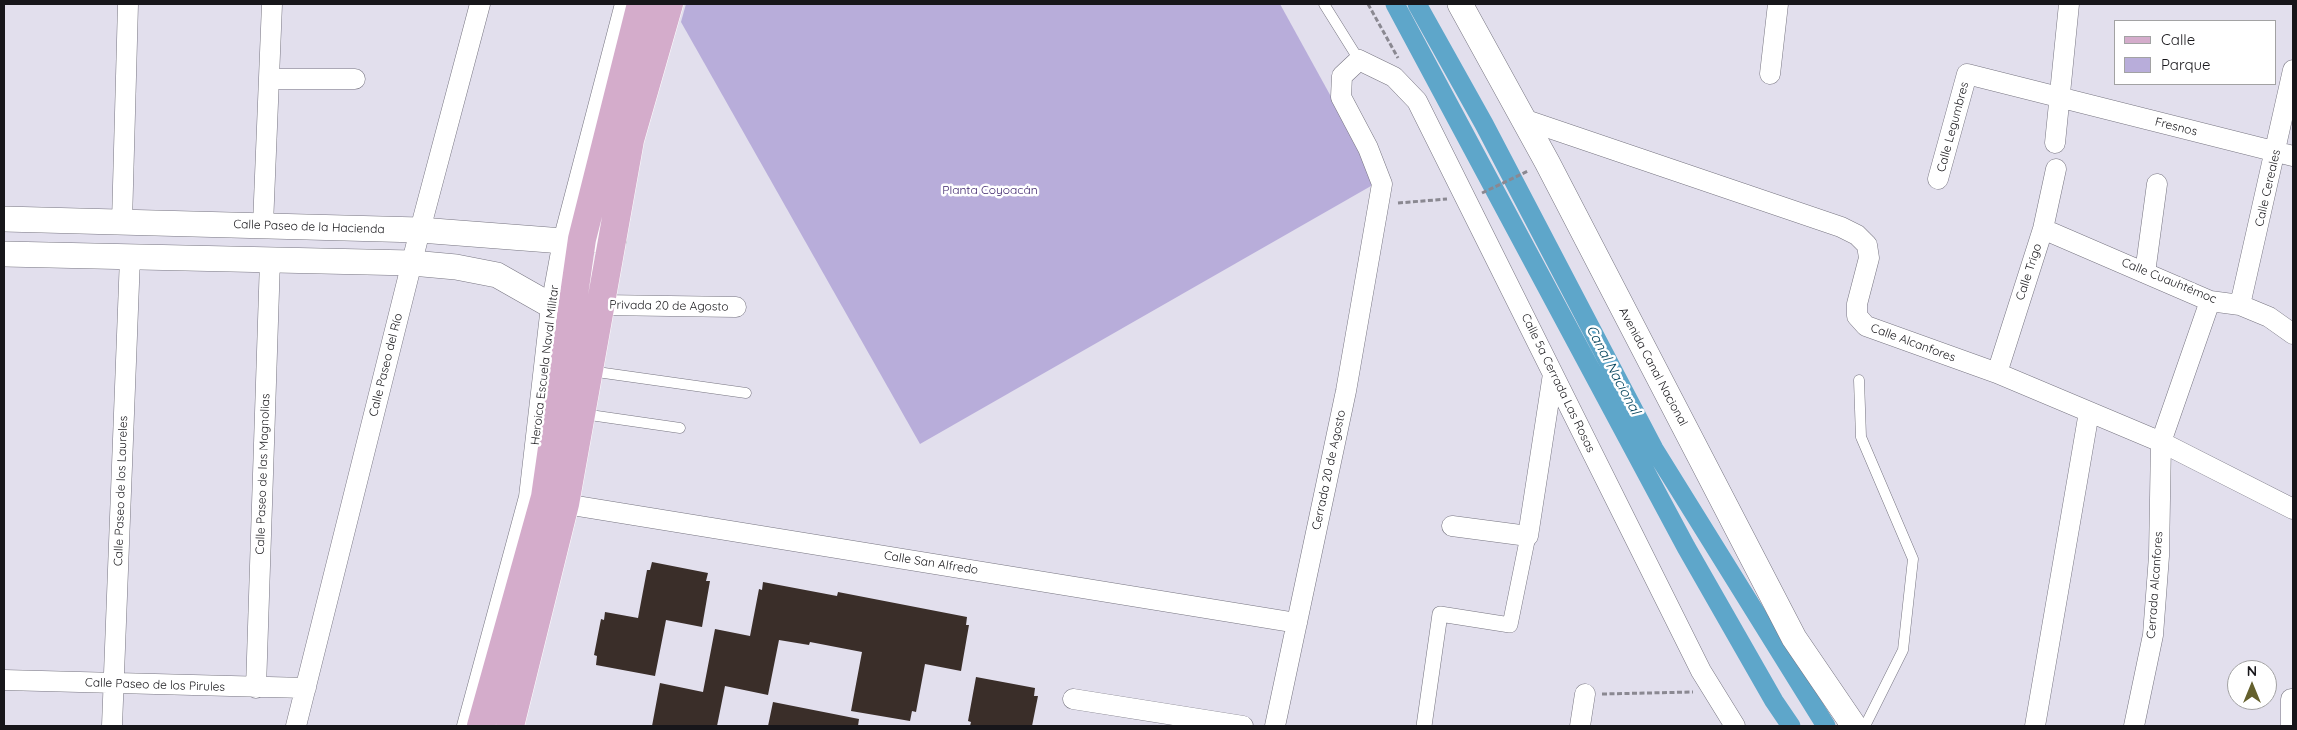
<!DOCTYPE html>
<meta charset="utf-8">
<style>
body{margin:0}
#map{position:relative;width:2297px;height:730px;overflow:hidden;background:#e2dfed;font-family:Quicksand,sans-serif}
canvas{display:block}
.frame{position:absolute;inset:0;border:5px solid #17161a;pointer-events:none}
.legend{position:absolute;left:2114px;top:20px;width:162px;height:65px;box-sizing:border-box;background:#fff;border:1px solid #a2a2a3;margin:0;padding:6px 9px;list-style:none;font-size:15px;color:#17161a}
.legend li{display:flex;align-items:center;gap:10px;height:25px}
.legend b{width:25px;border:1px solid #a2a2a3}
.north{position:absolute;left:2227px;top:660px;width:50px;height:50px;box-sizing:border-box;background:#fff;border:1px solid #a2a2a3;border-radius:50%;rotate:0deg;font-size:14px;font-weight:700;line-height:20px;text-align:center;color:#17161a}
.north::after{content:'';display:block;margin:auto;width:18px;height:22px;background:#64602d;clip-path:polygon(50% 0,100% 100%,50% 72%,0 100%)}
</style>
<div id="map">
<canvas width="2297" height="730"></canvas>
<div class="frame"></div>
<ul class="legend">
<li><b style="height:6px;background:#d4accb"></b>Calle</li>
<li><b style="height:14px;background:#b8adda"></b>Parque</li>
</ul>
<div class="north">N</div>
</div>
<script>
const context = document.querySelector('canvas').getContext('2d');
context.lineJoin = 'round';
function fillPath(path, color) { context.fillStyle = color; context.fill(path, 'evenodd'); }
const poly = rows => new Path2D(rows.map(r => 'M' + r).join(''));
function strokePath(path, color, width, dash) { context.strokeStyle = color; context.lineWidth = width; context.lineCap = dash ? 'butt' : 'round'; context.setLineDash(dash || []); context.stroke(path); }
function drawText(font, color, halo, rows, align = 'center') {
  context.font = font + ' Quicksand,sans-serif'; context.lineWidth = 5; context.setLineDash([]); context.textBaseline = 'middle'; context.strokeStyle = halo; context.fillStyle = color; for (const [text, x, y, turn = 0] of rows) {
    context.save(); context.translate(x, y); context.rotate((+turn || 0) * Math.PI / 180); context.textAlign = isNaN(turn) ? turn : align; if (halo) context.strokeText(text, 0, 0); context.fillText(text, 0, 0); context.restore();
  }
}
fillPath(poly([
 [686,4,1280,4,1378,182,920,444,681,22]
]), '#b8adda');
strokePath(poly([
 [1395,4,1686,547,1774,701,1791,726],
 [1417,4,1484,124,1654,449,1826,726]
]), '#5ea6ca', 19);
fillPath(poly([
 [652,562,708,573,706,581,710,581,702,627,666,620,655,676,596,665,597,656,594,655,601,619,604,620,605,612,638,618,647,570,650,570],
 [763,582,837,596,838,592,967,617,966,625,969,625,961,671,925,664,916,712,912,711,910,721,851,711,862,652,810,642,809,645,779,640,768,695,725,686,717,726,652,726,660,683,703,692,715,629,750,636,759,589,762,590],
 [976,677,1035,688,1034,696,1038,696,1032,726,970,726,971,722,968,721],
 [773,702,859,719,858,726,768,726]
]), '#3a2e29');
const service = poly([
 [1324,4,1359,60],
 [590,371,746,393],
 [1859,380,1861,437,1913,559,1903,650,1865,726],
 [583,414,680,428]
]);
const pedestrian = poly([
 [1424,726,1440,614,1510,625,1528,536]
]);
const minor = poly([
 [1770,74,1778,4],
 [269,79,355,79],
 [1523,119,1841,227,1857,235,1867,245,1869,258,1857,304,1857,316,1866,326,1997,373,2161,442,2293,509],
 [2055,143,2069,4],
 [1938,179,1967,74,2293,156],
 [122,222,128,4],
 [263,225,272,4],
 [2043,229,2210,301,2240,305,2269,317,2293,334],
 [2145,273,2157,184],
 [602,305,736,307],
 [2240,305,2293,70],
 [1997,373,2043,229,2056,169],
 [565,504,1297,623],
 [1452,526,1528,536,1553,374],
 [4,680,306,688],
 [256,688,270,260],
 [1073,699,1243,726],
 [112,726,130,257],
 [296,726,420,230,480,4],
 [467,726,529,497,551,306,563,241,625,4],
 [1275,726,1346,391,1382,184,1368,148,1341,97,1342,76,1359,60,1394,77,1417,101,1701,671,1735,726],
 [1580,726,1585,694],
 [2035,726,2089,412],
 [2134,726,2153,635,2159,556,2161,442,2210,301],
 [2291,726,2291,699,2293,699]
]);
const tertiary = poly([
 [1460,4,1547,162,1794,638,1854,726],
 [4,219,420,230,563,241,614,239],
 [4,254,412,263,456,267,497,275,571,317]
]);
const primary = poly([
 [481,726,545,497,582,239,641,4],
 [510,726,565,504,630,140,669,4]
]);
strokePath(service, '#777581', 11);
strokePath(pedestrian, '#777581', 16);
strokePath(minor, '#777581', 21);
strokePath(tertiary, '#777581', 26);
strokePath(primary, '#fff', 29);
strokePath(poly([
 [1368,4,1398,58],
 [1482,193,1528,171],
 [1398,203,1447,199],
 [1602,694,1693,692]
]), '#8a8891', 3, [5, 2.5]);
strokePath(service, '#fff', 10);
strokePath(pedestrian, '#fff', 15);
strokePath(minor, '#fff', 20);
strokePath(tertiary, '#fff', 25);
strokePath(primary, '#d4accb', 28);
drawText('12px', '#17161a', '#fff', [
 ["Calle Legumbres",1953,127,-75],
 ["Fresnos",2176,127,14],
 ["Calle Cereales",2268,188,-77],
 ["Calle Paseo de la Hacienda",309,227,2],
 ["Calle Trigo",2029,272,-72],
 ["Calle Cuauhtémoc",2169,281,22],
 ["Privada 20 de Agosto",669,306,1],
 ["Calle Alcanfores",1913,343,20],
 ["Calle Paseo del Río",386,365,-76],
 ["Heroica Escuela Naval Militar",545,365,-83],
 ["Avenida Canal Nacional",1653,367,62],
 ["Calle 5a Cerrada Las Rosas",1558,383,64],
 ["Cerrada 20 de Agosto",1329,470,-78],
 ["Calle Paseo de las Magnolias",263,474,-88],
 ["Calle Paseo de los Laureles",121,491,-88],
 ["Calle San Alfredo",931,563,9],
 ["Cerrada Alcanfores",2155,585,-86],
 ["Calle Paseo de los Pirules",155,685,2]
]);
drawText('12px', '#3d246c', '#fff', [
 ["Planta Coyoacán",990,190]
]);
drawText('italic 14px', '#03435c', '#fff', [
 ["Canal Nacional",1613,370,62]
]);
</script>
